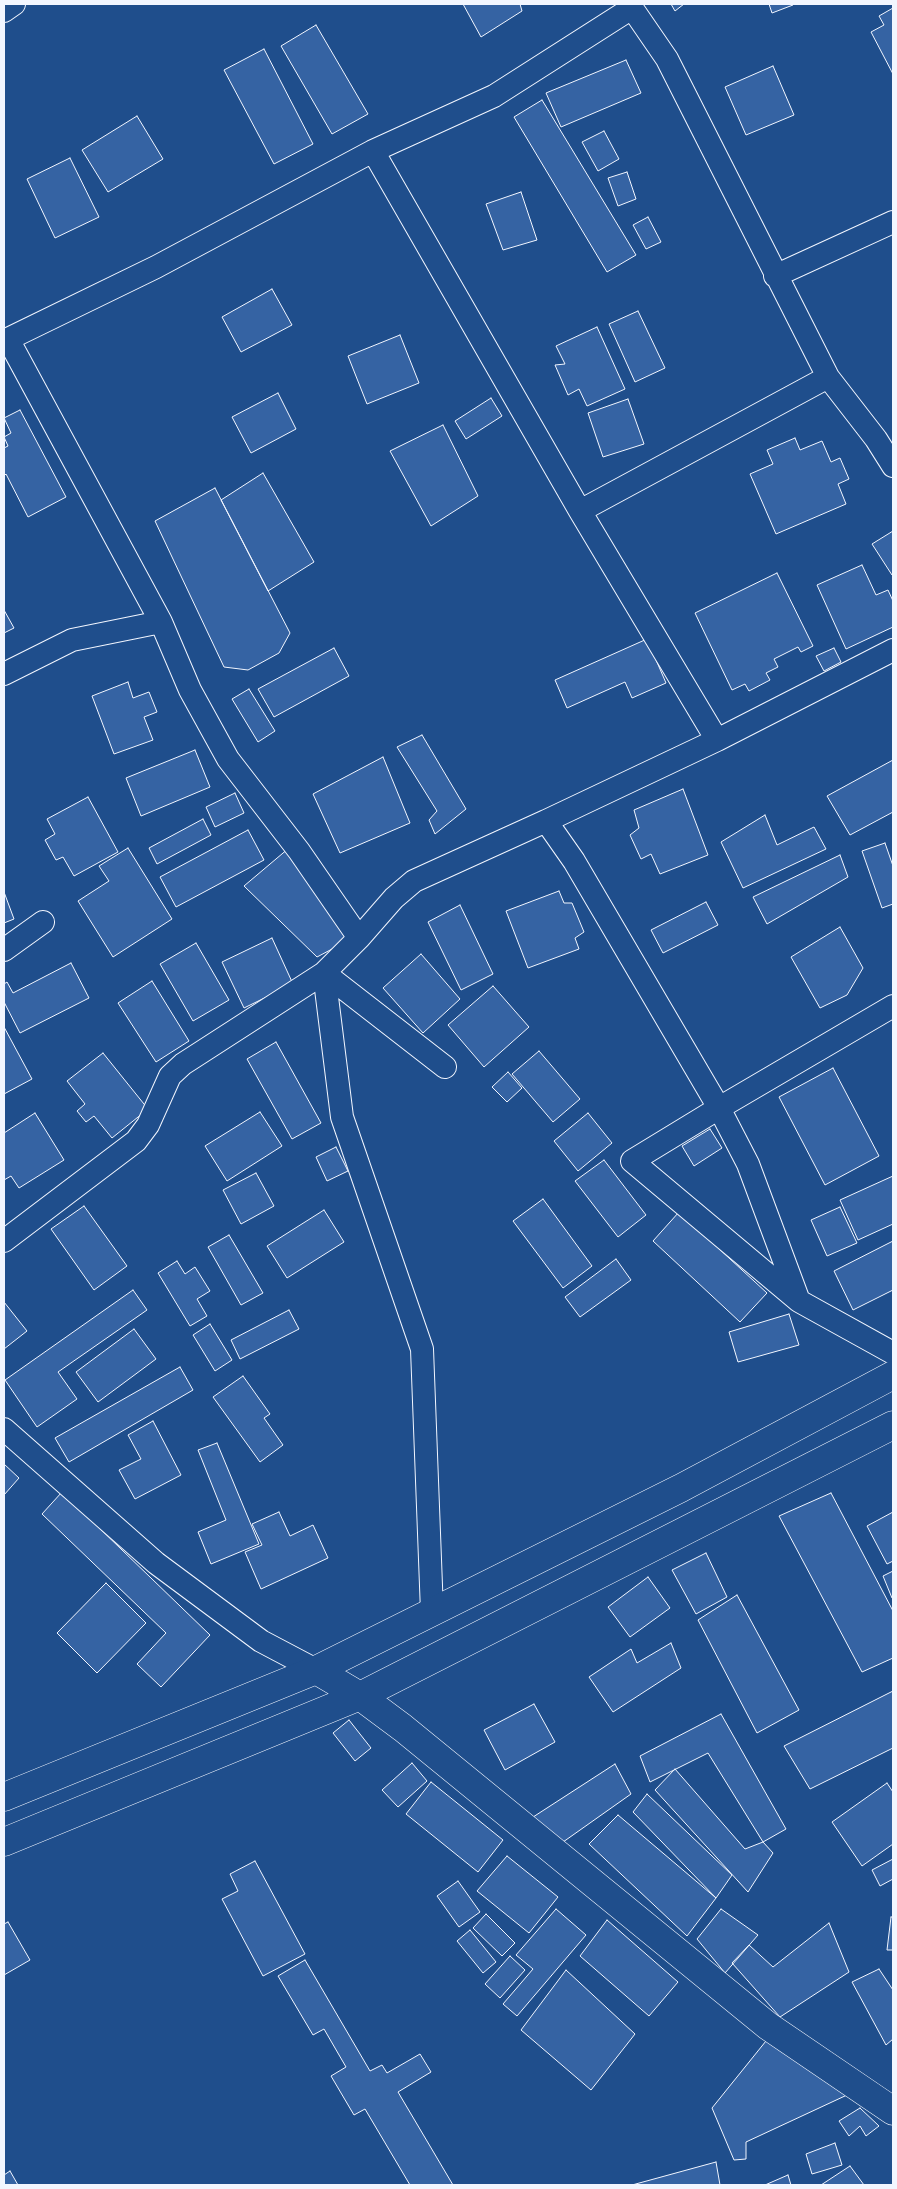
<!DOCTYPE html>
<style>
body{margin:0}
#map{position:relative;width:897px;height:2189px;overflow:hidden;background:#1f4e8c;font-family:Cabin,sans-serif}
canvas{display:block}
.frame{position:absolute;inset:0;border:5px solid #f2f6ff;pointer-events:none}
</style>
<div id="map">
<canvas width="897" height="2189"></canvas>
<div class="frame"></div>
</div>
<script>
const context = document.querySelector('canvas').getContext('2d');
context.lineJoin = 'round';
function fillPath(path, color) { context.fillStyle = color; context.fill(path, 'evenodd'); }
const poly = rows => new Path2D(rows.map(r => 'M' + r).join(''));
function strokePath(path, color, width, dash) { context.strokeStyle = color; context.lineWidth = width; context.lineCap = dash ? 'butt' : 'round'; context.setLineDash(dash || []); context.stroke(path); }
const building = poly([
 [463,4,520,4,522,11,481,37,463,4],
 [671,4,684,4,675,11,671,4],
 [769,4,793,4,793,5,772,13,769,4],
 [893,8,893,74,871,32,884,25,879,16,893,8],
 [316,25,368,114,332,134,281,46,316,25],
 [264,49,313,144,274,164,224,70,264,49],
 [626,60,641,93,561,127,546,93,626,60],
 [773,66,794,115,746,135,725,87,773,66],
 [542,100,636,255,607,272,514,117,542,100],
 [137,116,163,159,108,192,82,150,137,116],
 [604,131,619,159,598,171,582,142,604,131],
 [70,158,99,217,55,238,27,179,70,158],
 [627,172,636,199,618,206,608,178,627,172],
 [521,192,537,240,503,250,486,204,521,192],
 [648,217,661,242,646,249,633,225,648,217],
 [272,289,292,325,241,352,222,317,272,289],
 [638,311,665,368,635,382,609,324,638,311],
 [597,327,625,389,587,406,579,389,568,395,555,365,565,364,556,346,597,327],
 [400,335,419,383,367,404,348,356,400,335],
 [278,393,296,429,251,453,232,417,278,393],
 [491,398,502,416,466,439,455,421,491,398],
 [628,399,644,444,603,457,588,413,628,399],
 [20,410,66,497,28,517,6,474,4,476,4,448,8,446,4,437,11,433,4,418,20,410],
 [443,425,478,496,431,526,390,451,443,425],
 [795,438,800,450,822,441,831,462,840,458,849,479,838,484,846,504,776,534,750,474,773,464,767,450,795,438],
 [263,473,314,562,268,591,221,500,263,473],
 [215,488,290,633,279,653,248,670,224,667,155,521,215,488],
 [893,531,893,574,892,575,872,544,893,531],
 [862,565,876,595,888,590,893,601,893,627,846,649,817,585,862,565],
 [777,573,813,646,801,652,798,647,774,659,778,667,766,673,770,680,749,691,745,684,732,690,695,613,777,573],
 [4,610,14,628,4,633,4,610],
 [647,639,666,683,632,698,625,682,567,708,555,680,647,639],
 [334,648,349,676,274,717,258,689,334,648],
 [834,648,841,662,824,671,816,656,834,648],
 [128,682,133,698,149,692,157,712,144,717,153,740,114,754,92,696,128,682],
 [249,689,275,731,258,742,232,699,249,689],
 [422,735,466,809,435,834,429,820,437,811,397,747,422,735],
 [195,750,210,787,141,816,126,778,195,750],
 [383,757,410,823,340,853,313,794,383,757],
 [893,760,893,812,850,835,827,796,893,760],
 [683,789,708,855,660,874,651,854,641,859,630,835,639,828,634,810,683,789],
 [235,793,244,813,215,827,206,807,235,793],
 [88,797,118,852,74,876,63,857,56,860,45,840,55,834,47,819,88,797],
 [765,815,777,845,814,827,826,849,743,888,721,842,765,815],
 [203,819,211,835,157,864,149,848,203,819],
 [248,830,264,860,176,907,160,877,248,830],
 [885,843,893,866,893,904,882,908,862,851,885,843],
 [128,848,172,919,113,957,78,901,109,881,99,866,128,848],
 [289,848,349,940,317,957,244,886,289,848],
 [840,855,848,877,767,924,753,897,840,855],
 [559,891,564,903,572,903,584,932,575,938,579,949,528,968,506,911,559,891],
 [4,892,14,919,4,923,4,892],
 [706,902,718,925,663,953,651,930,706,902],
 [460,905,493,974,461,990,428,922,460,905],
 [840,927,863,968,847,995,820,1008,791,957,840,927],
 [272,938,293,984,244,1008,222,962,272,938],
 [196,943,229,1000,193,1021,160,964,196,943],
 [421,954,460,999,423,1033,383,988,421,954],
 [71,963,89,998,20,1033,4,1002,4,984,7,982,13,993,71,963],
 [152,981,189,1041,156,1062,118,1003,152,981],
 [493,986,529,1027,484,1067,448,1025,493,986],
 [4,1027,32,1079,4,1094,4,1027],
 [276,1042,321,1123,292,1139,247,1059,276,1042],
 [539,1051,580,1099,553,1122,512,1074,539,1051],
 [103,1053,148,1109,112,1138,94,1116,86,1122,77,1111,85,1104,67,1081,103,1053],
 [833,1068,879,1156,825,1185,779,1097,833,1068],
 [508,1072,522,1088,507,1102,492,1087,508,1072],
 [260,1112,282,1146,227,1181,205,1146,260,1112],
 [35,1113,64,1160,19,1188,11,1176,4,1180,4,1133,35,1113],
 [588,1113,612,1143,578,1171,554,1141,588,1113],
 [710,1129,722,1148,694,1166,682,1146,710,1129],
 [336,1147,348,1171,327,1181,316,1157,336,1147],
 [604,1160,646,1215,618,1237,575,1181,604,1160],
 [256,1173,274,1206,241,1224,223,1190,256,1173],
 [893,1176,893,1224,858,1240,840,1200,893,1176],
 [543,1199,592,1266,563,1288,513,1221,543,1199],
 [84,1206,127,1266,94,1290,51,1229,84,1206],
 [840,1207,857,1243,827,1256,811,1220,840,1207],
 [324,1210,344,1242,287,1278,267,1246,324,1210],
 [679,1212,767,1293,740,1322,653,1241,679,1212],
 [229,1235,263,1293,241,1305,208,1247,229,1235],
 [893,1241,893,1290,853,1310,834,1271,893,1241],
 [616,1259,631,1280,580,1317,565,1297,616,1259],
 [177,1261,185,1274,195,1267,210,1291,197,1299,207,1316,190,1326,158,1273,177,1261],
 [133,1290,147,1310,58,1372,77,1399,37,1427,5,1380,133,1290],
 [4,1302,27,1331,4,1349,4,1302],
 [289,1310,299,1329,240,1359,231,1340,289,1310],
 [789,1314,799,1345,738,1362,729,1332,789,1314],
 [210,1324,232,1360,215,1371,193,1335,210,1324],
 [134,1329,156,1359,98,1402,76,1372,134,1329],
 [180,1367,193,1390,69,1462,55,1438,180,1367],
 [243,1376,270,1414,264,1418,283,1445,260,1462,213,1397,243,1376],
 [153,1421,181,1475,135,1499,119,1470,141,1459,128,1435,153,1421],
 [217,1443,259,1544,211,1564,198,1532,226,1520,198,1450,217,1443],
 [4,1464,19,1478,4,1495,4,1464],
 [62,1492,210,1635,161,1687,137,1664,166,1633,42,1514,62,1492],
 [831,1493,893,1611,893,1658,862,1672,779,1516,831,1493],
 [279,1512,290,1536,313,1525,328,1558,261,1589,245,1552,262,1545,252,1524,279,1512],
 [893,1512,893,1561,887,1564,867,1526,893,1512],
 [706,1553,727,1597,696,1614,672,1570,706,1553],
 [893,1571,893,1597,892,1598,883,1576,893,1571],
 [648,1577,670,1608,630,1637,608,1607,648,1577],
 [106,1583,146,1623,97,1673,57,1633,106,1583],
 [737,1595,799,1710,757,1733,698,1620,737,1595],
 [671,1643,681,1668,613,1712,589,1677,631,1649,637,1663,671,1643],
 [893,1691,893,1748,810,1789,784,1746,893,1691],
 [534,1704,555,1742,505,1770,484,1730,534,1704],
 [721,1714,786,1829,763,1842,708,1753,650,1782,640,1756,721,1714],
 [349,1720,371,1748,355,1761,333,1733,349,1720],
 [412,1763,427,1781,398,1807,382,1790,412,1763],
 [615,1764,631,1794,556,1847,530,1819,615,1764],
 [675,1769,745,1849,763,1842,773,1853,748,1892,655,1790,675,1769],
 [431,1782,503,1840,478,1872,406,1814,431,1782],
 [887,1783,893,1792,893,1844,862,1866,832,1822,887,1783],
 [647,1794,732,1875,716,1898,633,1812,647,1794],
 [618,1815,716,1898,687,1936,589,1844,618,1815],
 [507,1856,558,1897,529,1933,477,1891,507,1856],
 [893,1859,893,1879,880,1886,872,1870,893,1859],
 [255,1861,305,1954,263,1976,222,1899,238,1891,230,1874,255,1861],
 [458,1881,480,1912,459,1927,437,1896,458,1881],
 [556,1909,586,1935,517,2016,503,2004,533,1969,516,1955,556,1909],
 [721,1909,758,1935,725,1973,697,1939,721,1909],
 [486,1914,515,1943,502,1956,473,1928,486,1914],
 [891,1917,893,1917,893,1950,887,1950,891,1917],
 [607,1920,678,1982,649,2016,580,1956,607,1920],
 [8,1922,30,1960,4,1975,4,1924,8,1922],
 [829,1923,849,1972,780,2017,732,1963,749,1945,773,1967,829,1923],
 [470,1930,496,1962,483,1973,457,1941,470,1930],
 [510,1956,525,1970,500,1998,485,1984,510,1956],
 [305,1960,370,2071,382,2065,387,2073,420,2054,431,2072,398,2092,453,2185,410,2185,365,2109,354,2115,331,2076,346,2067,324,2029,313,2035,278,1976,305,1960],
 [879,1969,893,1990,893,2039,886,2045,852,1982,879,1969],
 [566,1970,635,2034,591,2090,521,2030,566,1970],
 [766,2041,847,2095,746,2142,746,2159,734,2160,712,2108,766,2041],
 [860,2108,879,2126,866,2136,860,2126,849,2136,839,2121,860,2108],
 [835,2143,842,2165,812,2174,806,2154,835,2143],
 [716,2162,720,2185,632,2185,716,2162],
 [850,2166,864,2185,821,2185,850,2166],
 [10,2171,18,2185,4,2185,4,2175,10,2171],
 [788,2175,791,2185,765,2185,788,2175]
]);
fillPath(building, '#3563a3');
strokePath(building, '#f2f6ff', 1);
const street = poly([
 [4,11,14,4],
 [775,276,893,222],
 [8,339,161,622],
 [4,341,156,267,373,151],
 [580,511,828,377],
 [4,674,72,640,161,622,190,690,228,759,299,851,359,938,324,973,183,1064,170,1076,148,1125,136,1141,4,1241],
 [717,740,580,511,373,151,494,96,632,8,667,59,828,377,876,439,893,466],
 [546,821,717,740,893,650],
 [359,938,394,898,414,881,546,821,574,861,719,1108,893,1006],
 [4,950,43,922],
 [324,973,342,1117,422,1349,432,1612],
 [324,973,445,1067],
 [799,1301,632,1161,719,1108,748,1164,799,1301,893,1353],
 [4,1429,156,1563,261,1641,316,1670]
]);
const secondary = poly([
 [316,1670,360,1696,403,1728,768,2026,893,2111],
 [4,1797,316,1670,681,1488,893,1375],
 [4,1842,360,1696,893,1425]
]);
strokePath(street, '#f2f6ff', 24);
strokePath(secondary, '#f2f6ff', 29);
strokePath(street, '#1f4e8c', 22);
strokePath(secondary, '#1f4e8c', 28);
</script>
